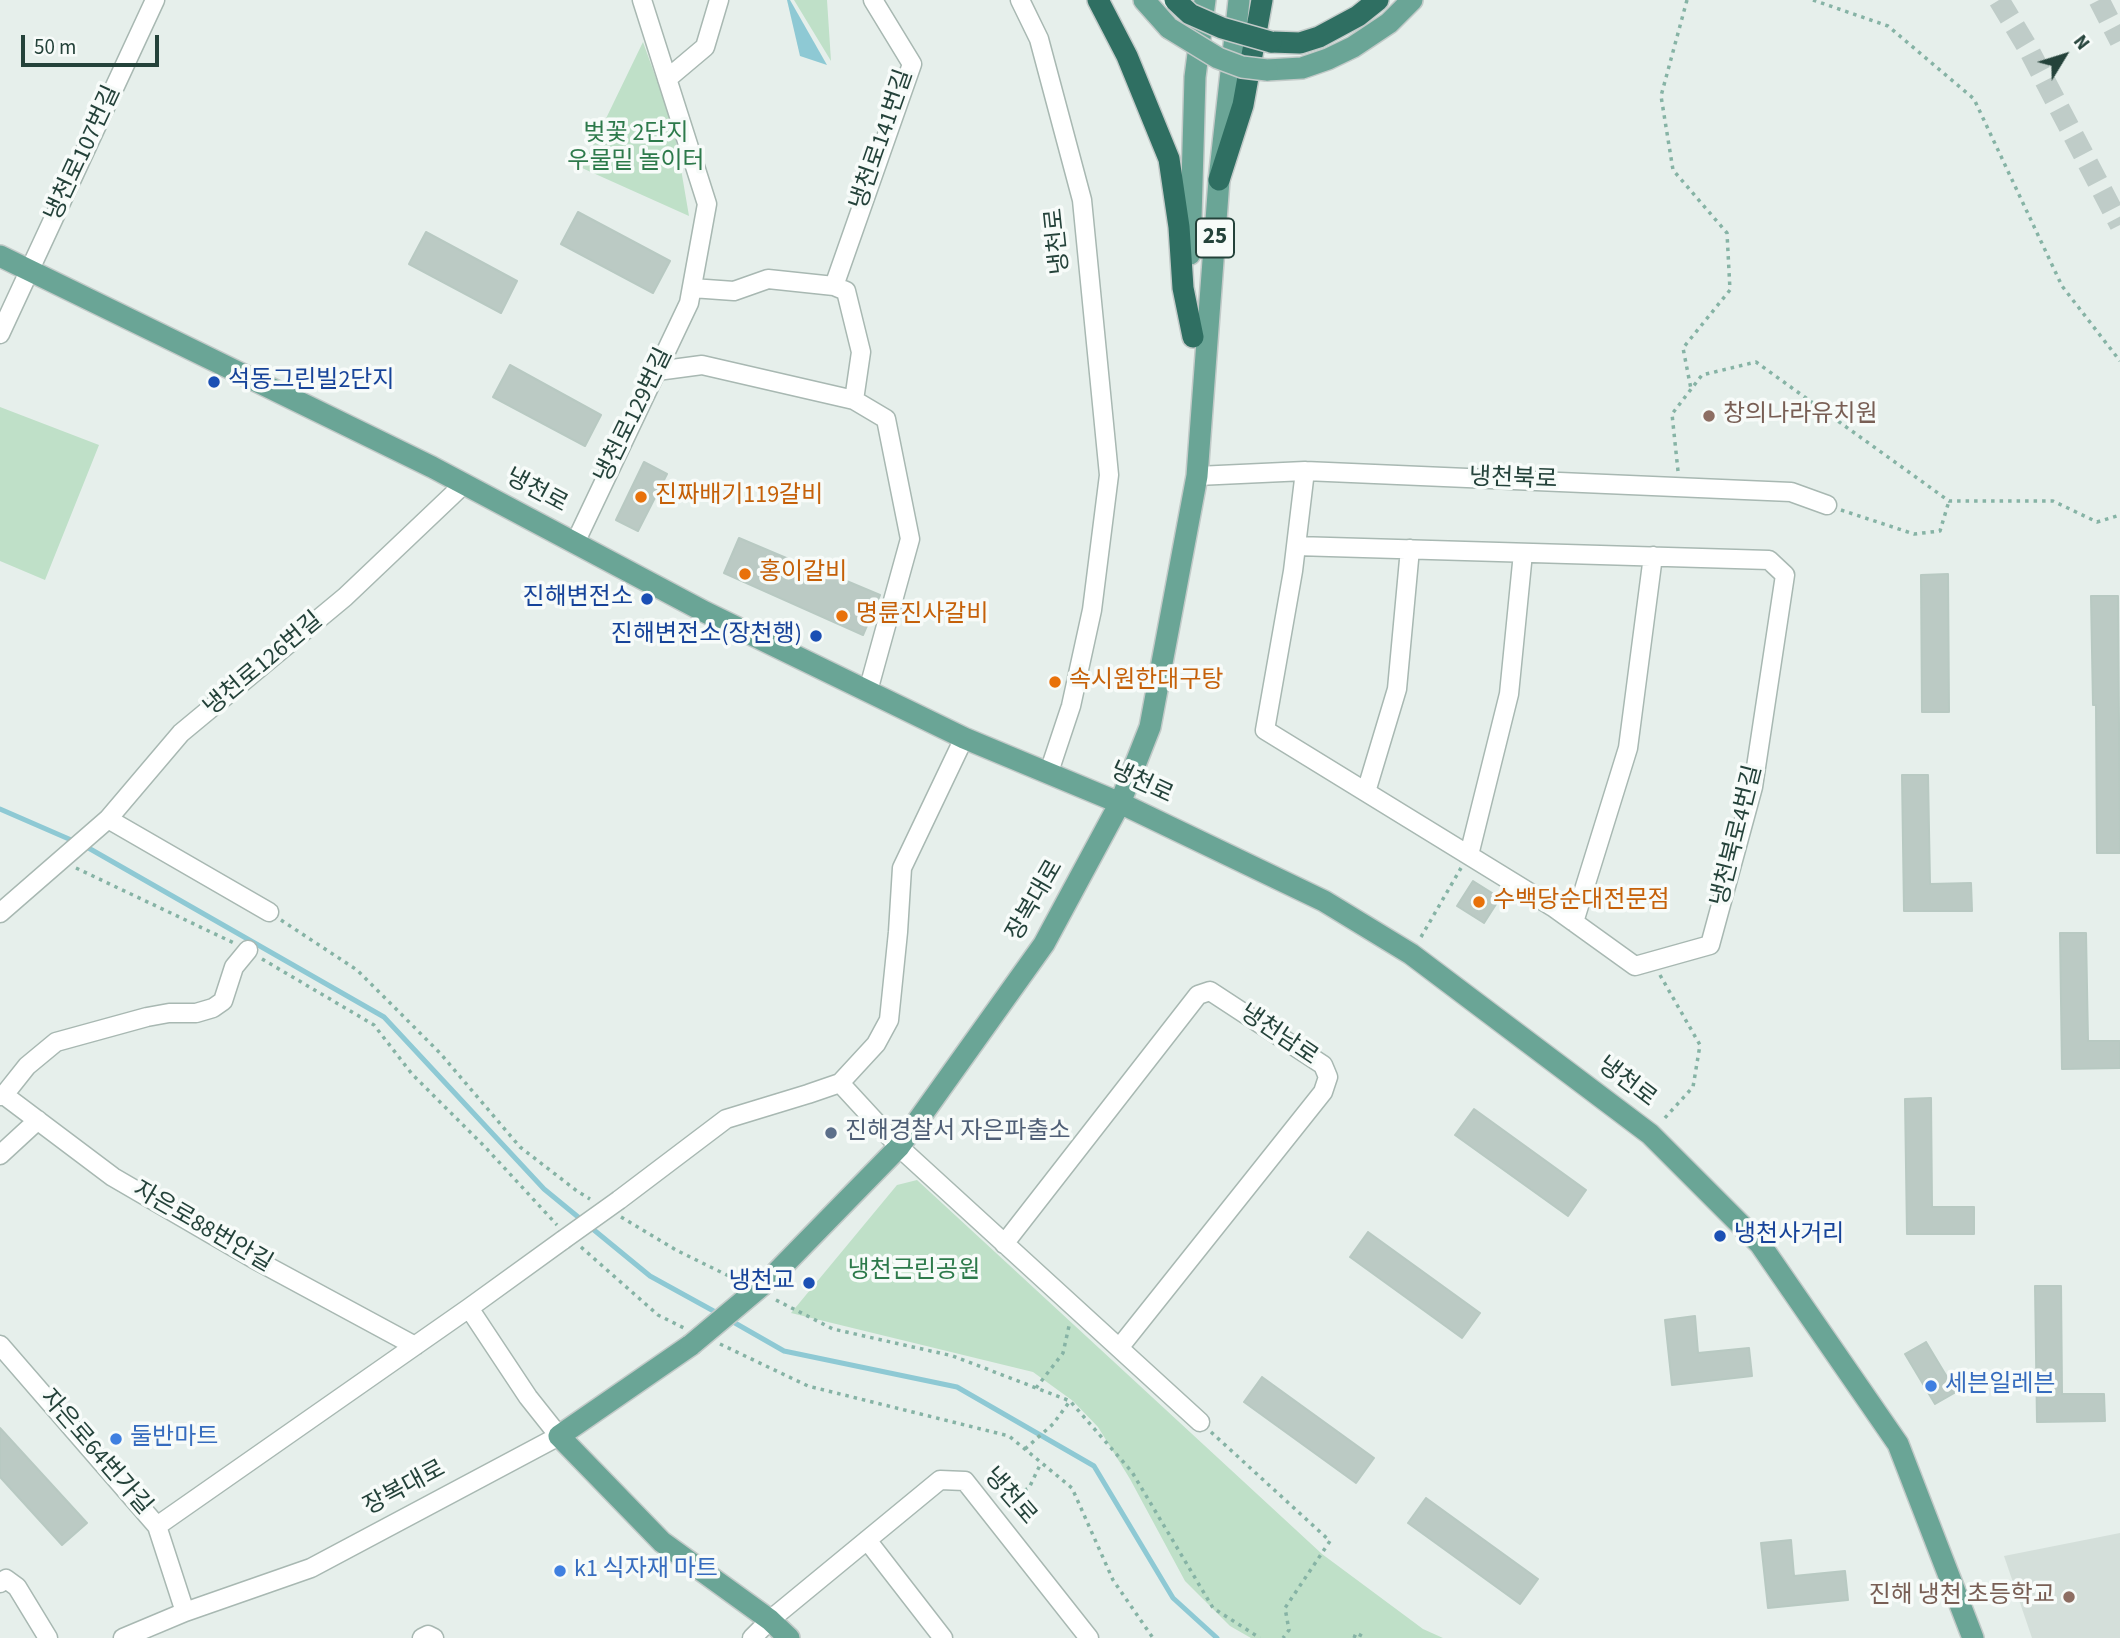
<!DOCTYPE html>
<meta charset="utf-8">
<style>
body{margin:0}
#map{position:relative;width:2120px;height:1638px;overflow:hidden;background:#e6efeb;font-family:"Source Sans 3",sans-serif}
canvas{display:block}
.north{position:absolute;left:2029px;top:21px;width:70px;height:70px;-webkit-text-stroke:5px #f7fbf9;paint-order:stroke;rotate:52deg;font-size:19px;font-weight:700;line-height:28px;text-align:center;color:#24423a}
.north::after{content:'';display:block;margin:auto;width:24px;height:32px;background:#24423a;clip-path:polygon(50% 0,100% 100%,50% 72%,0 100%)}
.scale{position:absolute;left:21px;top:35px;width:138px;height:32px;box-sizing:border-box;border:4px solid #24423a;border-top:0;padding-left:9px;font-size:21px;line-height:24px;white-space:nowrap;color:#24423a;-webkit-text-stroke:5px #f7fbf9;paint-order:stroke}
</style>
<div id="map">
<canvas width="2120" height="1638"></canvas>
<div class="north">N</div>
<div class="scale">50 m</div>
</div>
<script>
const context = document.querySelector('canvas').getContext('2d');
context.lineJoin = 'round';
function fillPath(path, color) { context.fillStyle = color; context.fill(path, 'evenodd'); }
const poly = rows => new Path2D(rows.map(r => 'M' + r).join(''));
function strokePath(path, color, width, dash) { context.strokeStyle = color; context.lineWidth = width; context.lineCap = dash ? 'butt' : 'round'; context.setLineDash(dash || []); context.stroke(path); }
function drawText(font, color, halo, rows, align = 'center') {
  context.font = font + ' "Source Sans 3","Noto Sans KR",sans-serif'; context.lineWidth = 7; context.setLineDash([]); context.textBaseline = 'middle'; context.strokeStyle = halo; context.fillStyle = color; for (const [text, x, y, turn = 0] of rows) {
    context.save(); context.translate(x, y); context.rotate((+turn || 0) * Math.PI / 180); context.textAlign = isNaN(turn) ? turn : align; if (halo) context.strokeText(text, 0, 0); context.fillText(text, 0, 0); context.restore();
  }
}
fillPath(poly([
 [2120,1533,2120,1638,2032,1638,2004,1556]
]), '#d4dfda');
fillPath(poly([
 [794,0,827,0,831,61],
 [643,42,674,128,689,216,582,168],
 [0,407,99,445,45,580,0,561],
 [917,1180,1322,1554,1423,1629,1443,1638,1251,1638,1230,1626,1185,1581,1130,1479,1098,1427,1073,1401,1033,1372,791,1313,897,1185]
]), '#bfe0c8');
fillPath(poly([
 [787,0,790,0,827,65,800,56]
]), '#8ec9d4');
strokePath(poly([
 [0,809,85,846,384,1017,544,1189,650,1276,719,1314],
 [728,1319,784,1351,957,1387,1094,1466,1173,1598,1217,1638]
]), '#8ec9d4', 5);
const building = poly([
 [578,212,670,261,653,293,561,244,578,212],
 [426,232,517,281,501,313,409,264,426,232],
 [510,365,601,415,585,446,493,397,510,365],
 [644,462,667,474,638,531,616,520,644,462],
 [739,538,817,571,818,569,880,595,863,635,724,573,739,538],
 [1948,574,1949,712,1922,712,1921,575,1948,574],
 [2091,596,2118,596,2120,853,2097,853,2096,705,2093,705,2091,596],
 [1902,775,1928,775,1930,884,1971,883,1972,911,1904,911,1902,775],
 [1473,881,1500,898,1484,923,1457,906,1473,881],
 [2060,933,2086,933,2088,1041,2120,1041,2120,1068,2062,1069,2060,933],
 [1931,1098,1932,1207,1974,1207,1974,1234,1907,1234,1905,1099,1931,1098],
 [1474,1109,1586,1190,1568,1216,1455,1135,1474,1109],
 [1368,1232,1480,1313,1462,1338,1350,1257,1368,1232],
 [2035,1286,2061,1286,2062,1394,2104,1394,2105,1421,2037,1422,2035,1286],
 [1695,1316,1698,1353,1749,1348,1752,1376,1672,1385,1665,1320,1695,1316],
 [1926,1342,1956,1392,1935,1404,1905,1354,1926,1342],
 [1262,1377,1374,1458,1356,1483,1244,1402,1262,1377],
 [0,1428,87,1523,62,1545,0,1477,0,1428],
 [1426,1498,1538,1579,1520,1604,1408,1523,1426,1498],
 [1791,1540,1794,1576,1845,1571,1848,1600,1768,1608,1761,1543,1791,1540]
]);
fillPath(building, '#bbcac4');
strokePath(building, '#b8c9c2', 2);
strokePath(poly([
 [1999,0,2029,50,2120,225],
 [2099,0,2120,41]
]), '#bfccc8', 21, [21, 10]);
const minor = poly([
 [1020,0,1039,39,1082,200,1109,475,1092,610,1071,706,1049,772],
 [667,79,705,47,719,0],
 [834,286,912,64,873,0],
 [692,288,734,291,768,279,834,286,846,291,861,352,854,400],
 [0,334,155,0],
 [657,371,702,365,854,400,886,419,910,539,868,691],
 [1197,476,1305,471,1791,492,1827,505],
 [575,543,689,303,707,204,642,0],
 [1296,546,1769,560,1785,575,1753,787,1710,945,1635,966,1553,907,1265,730,1293,571,1305,471],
 [1366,792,1397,689,1410,549],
 [108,819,269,912],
 [1469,855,1509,694,1523,553],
 [0,913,108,819,181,733,345,597,464,484],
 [1574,922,1628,748,1653,556],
 [840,1083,876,1044,889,1020,898,932,902,868,964,738],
 [4,1095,27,1066,56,1042,147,1017,169,1013,196,1013,213,1008,223,1001,234,967,248,950],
 [0,1096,4,1095,113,1177,254,1259,415,1346],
 [0,1155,38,1120],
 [619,1200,726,1119,808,1094,840,1083,899,1147,1200,1422],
 [1004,1244,1198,995,1210,991,1323,1065,1328,1077,1323,1092,1119,1348],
 [0,1345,157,1526,185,1612],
 [157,1526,469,1308,563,1240],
 [867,1540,943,1638],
 [0,1583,6,1579,17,1587,48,1638],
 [123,1638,185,1612,311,1568,559,1436,528,1397,469,1308],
 [422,1638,428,1635,434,1638],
 [752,1638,770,1620,940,1480,965,1481,1089,1638]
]);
const major = poly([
 [1144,0,1169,28],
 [1267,70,1302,68,1328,59,1353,47,1389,23,1412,0],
 [1190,254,1195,77,1205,0],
 [0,256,432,467,705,612,964,738,1120,803,1324,901,1411,954,1650,1134,1760,1244,1898,1444,1973,1638],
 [772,1277,899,1147,1044,944,1120,803,1150,727,1197,476,1219,180,1239,0],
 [691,1345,559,1436,662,1542,770,1620,789,1638]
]);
const highway = poly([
 [1098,0,1127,56,1169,159,1179,227,1183,288,1193,337],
 [1271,42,1300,43,1319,37,1358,16,1378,0],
 [1219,180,1243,105,1262,0]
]);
strokePath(minor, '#a8b8b2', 21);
strokePath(major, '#c2cac8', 24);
strokePath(highway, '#c2cac8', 24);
strokePath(poly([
 [1687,0,1661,96,1673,170,1727,233,1730,290,1683,348,1691,389],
 [1813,0,1888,26,1974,99,2062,286,2120,361],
 [1678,471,1672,414,1702,375,1756,362,1949,501,2053,501,2097,522,2120,515],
 [1841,510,1914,534,1940,531,1949,501],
 [76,868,234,943],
 [281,920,357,970,440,1053,520,1147,577,1191,590,1199],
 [1421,937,1461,868],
 [262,959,374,1025,412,1074,486,1148,557,1225],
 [1660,975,1700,1045,1693,1087,1663,1120],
 [621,1217,676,1250,737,1280],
 [581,1247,658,1315,684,1328],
 [776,1300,833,1329,953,1356,1070,1401,1132,1472,1213,1608,1260,1638],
 [720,1344,808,1386,1009,1436,1072,1488,1113,1580,1153,1638],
 [1036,1388,1063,1353,1069,1326],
 [1211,1432,1330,1541,1285,1608,1289,1630,1283,1638],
 [1025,1449,1053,1424,1070,1401],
 [1001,1501,1029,1488,1041,1463],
 [1354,1638,1356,1633,1366,1638]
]), '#86b3a5', 3.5, [3.5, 5]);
strokePath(minor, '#fff', 18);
strokePath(major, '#6aa596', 21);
strokePath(highway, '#2f6f62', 21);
const minorBridge = poly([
 [563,1240,619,1200]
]);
const majorBridge = poly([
 [1169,28,1218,58,1242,67,1267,70],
 [691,1345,772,1277]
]);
const highwayBridge = poly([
 [1175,0,1190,14,1222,28,1271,42]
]);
strokePath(minorBridge, '#a8b8b2', 21, []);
strokePath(majorBridge, '#c2cac8', 24, []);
strokePath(highwayBridge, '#c2cac8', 24, []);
strokePath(minorBridge, '#fff', 18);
strokePath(majorBridge, '#6aa596', 21);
strokePath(highwayBridge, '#2f6f62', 21);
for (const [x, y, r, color] of [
 [214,382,7,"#1a4fb4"],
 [1709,416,7,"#8d6e63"],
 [641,497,7,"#e8710a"],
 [745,574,7,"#e8710a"],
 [647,599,7,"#1a4fb4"],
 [842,616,7,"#e8710a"],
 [816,636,7,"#1a4fb4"],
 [1055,682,7,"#e8710a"],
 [1479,902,7,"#e8710a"],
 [831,1133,7,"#5c6f8a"],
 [1720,1236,7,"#1a4fb4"],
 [809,1283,7,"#1a4fb4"],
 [1931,1386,7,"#3f7fe0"],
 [116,1439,7,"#3f7fe0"],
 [560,1571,7,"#3f7fe0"],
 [2069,1597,7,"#8d6e63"]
]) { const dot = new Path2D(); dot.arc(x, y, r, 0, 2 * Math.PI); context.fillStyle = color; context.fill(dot); strokePath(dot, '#f7fbf9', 2.5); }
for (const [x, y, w] of [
 [1215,238,38]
]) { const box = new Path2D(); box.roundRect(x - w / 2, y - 19.5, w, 39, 5); context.fillStyle = '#f7fbf9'; context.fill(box); strokePath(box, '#24423a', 2); }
drawText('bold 23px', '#24423a', null, [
 ["25",1215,238]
]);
drawText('24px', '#2d7a4b', '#f7fbf9', [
 ["벚꽃 2단지",636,135],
 ["우물밑 놀이터",636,163],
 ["냉천근린공원",914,1272]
]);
drawText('24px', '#24423a', '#f7fbf9', [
 ["냉천로141번길",883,140,-71],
 ["냉천로107번길",84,154,-65],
 ["냉천로",1059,241,-96],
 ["냉천로129번길",635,416,-64],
 ["냉천북로",1513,480,2],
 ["냉천로",536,492,28],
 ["냉천로126번길",264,665,-40],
 ["냉천로",1141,784,25],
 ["냉천북로4번길",1738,836,-76],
 ["장복대로",1036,901,-60],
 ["냉천남로",1278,1036,34],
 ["냉천로",1626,1083,37],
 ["자은로88번안길",202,1228,30],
 ["자은로64번가길",95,1453,49],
 ["장복대로",405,1489,-28],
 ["냉천로",1009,1497,49]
]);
drawText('24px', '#164399', '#f7fbf9', [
 ["석동그린빌2단지",228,382,"left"],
 ["진해변전소",633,599],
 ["진해변전소(장천행)",802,636],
 ["냉천사거리",1734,1236,"left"],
 ["냉천교",795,1283]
], 'right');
drawText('24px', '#785e54', '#f7fbf9', [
 ["창의나라유치원",1723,416],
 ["진해 냉천 초등학교",2055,1597,"right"]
], 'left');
drawText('24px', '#c56008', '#f7fbf9', [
 ["진짜배기119갈비",655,497],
 ["홍이갈비",759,574],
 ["명륜진사갈비",856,616],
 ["속시원한대구탕",1069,682],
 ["수백당순대전문점",1493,902]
], 'left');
drawText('24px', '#4e5e75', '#f7fbf9', [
 ["진해경찰서 자은파출소",845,1133]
], 'left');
drawText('24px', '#366cbe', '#f7fbf9', [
 ["세븐일레븐",1945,1386],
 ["둘반마트",130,1439],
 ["k1 식자재 마트",574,1571]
], 'left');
</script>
